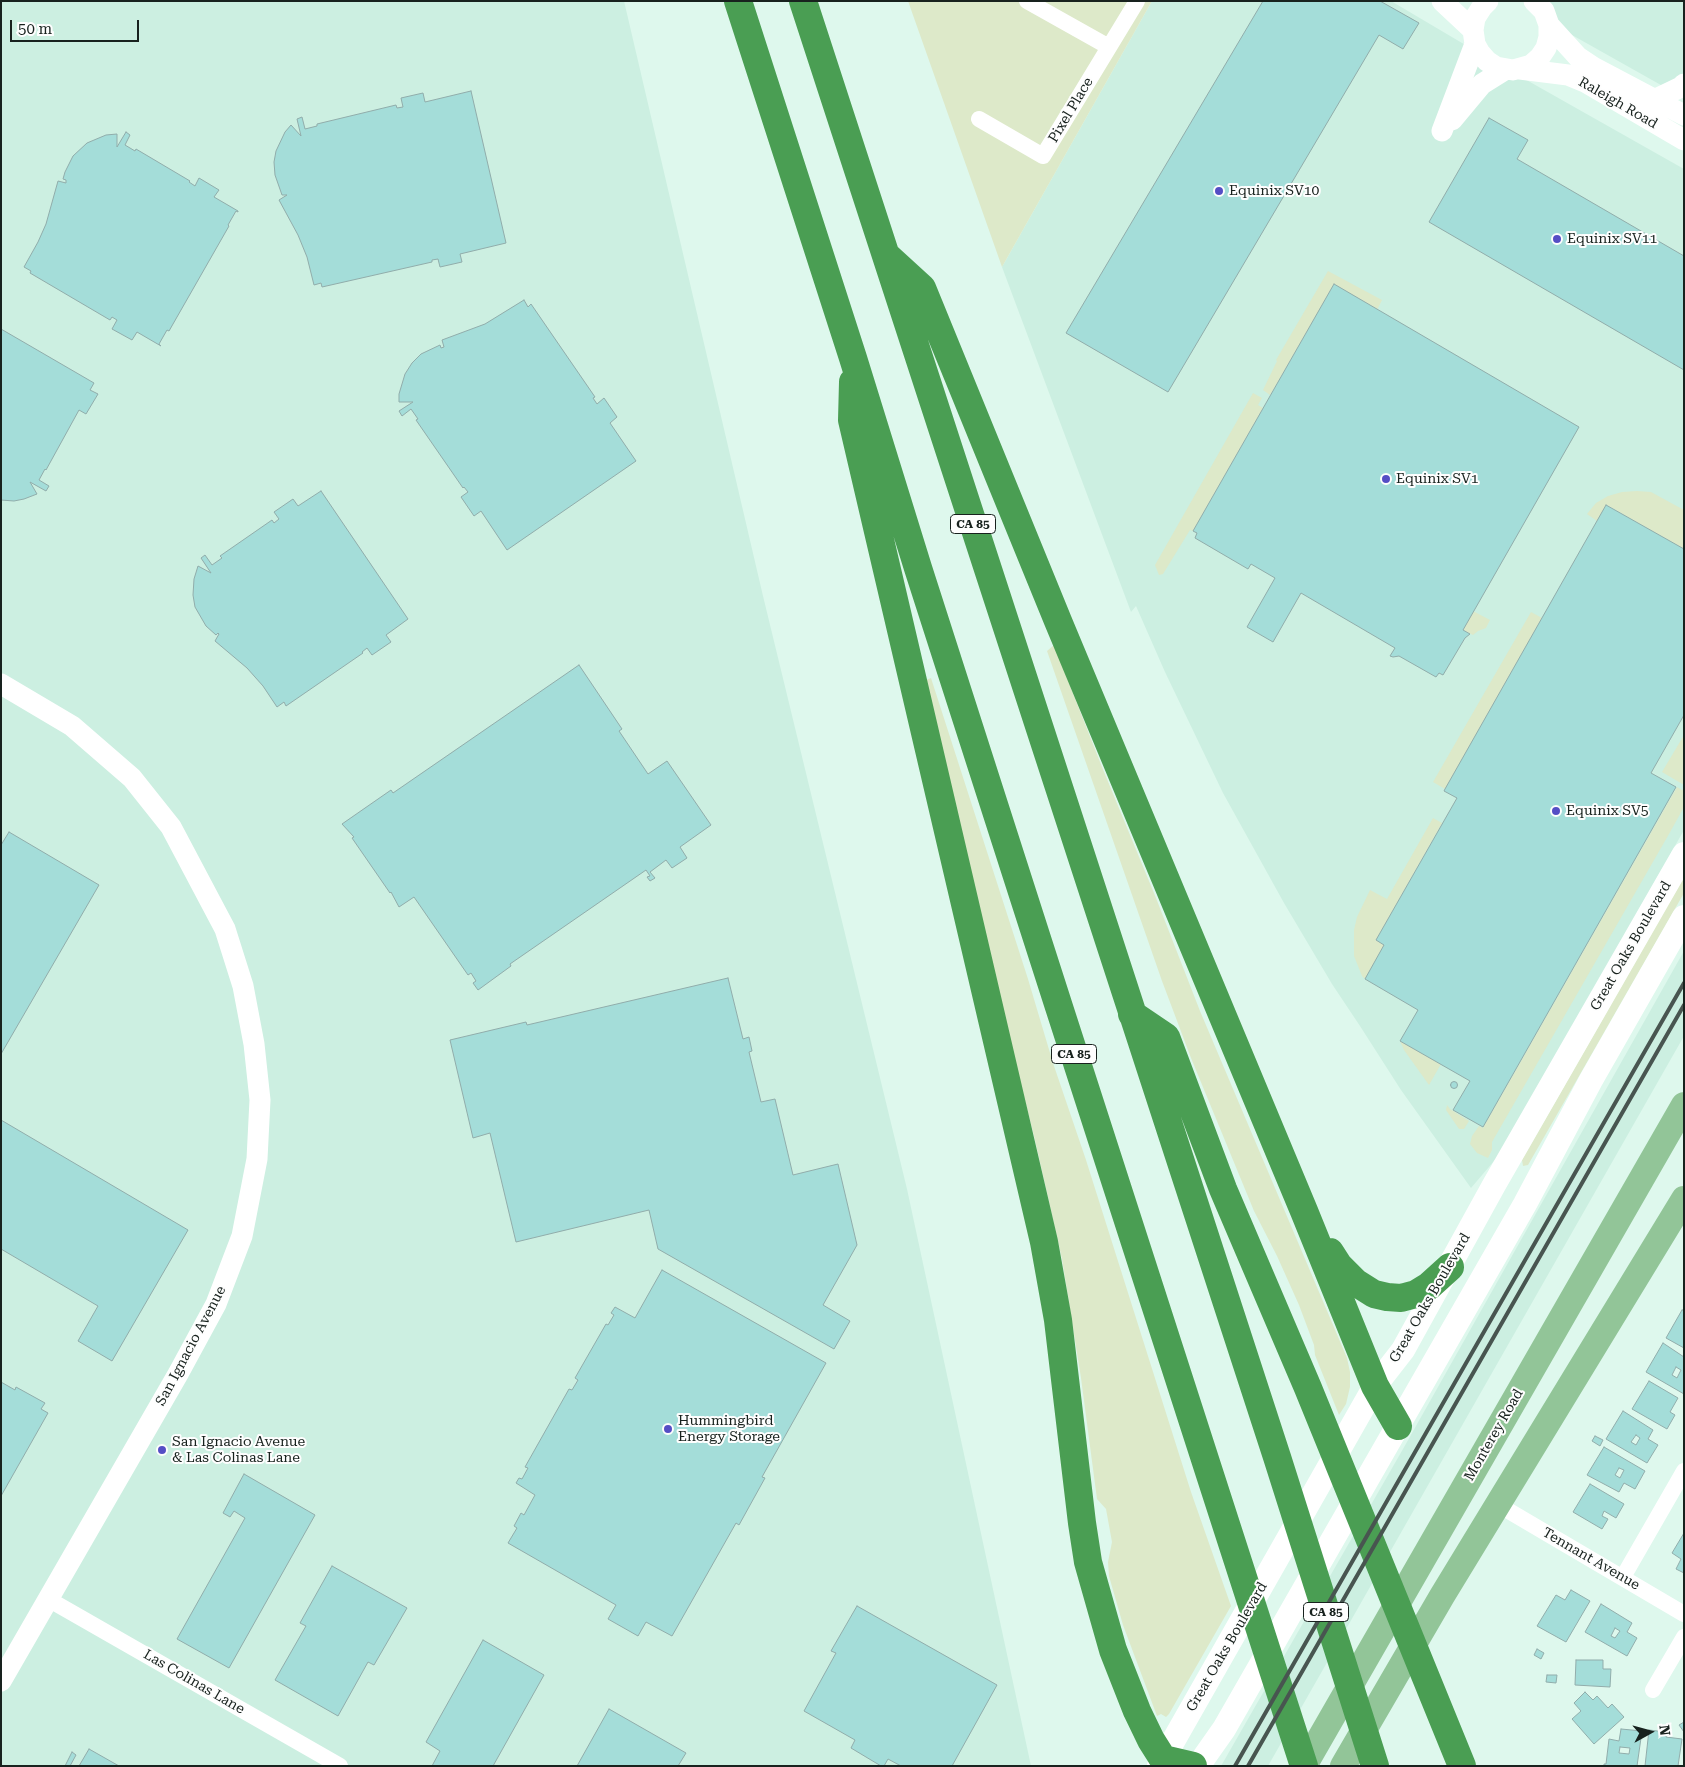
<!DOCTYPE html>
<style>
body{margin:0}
#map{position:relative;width:1685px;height:1767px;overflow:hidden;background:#def8ed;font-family:"Roboto Serif",serif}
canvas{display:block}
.frame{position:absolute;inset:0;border:2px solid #18221e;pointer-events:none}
.north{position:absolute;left:1625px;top:1707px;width:50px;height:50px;-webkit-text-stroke:4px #fefefe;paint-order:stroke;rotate:83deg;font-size:14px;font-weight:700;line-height:20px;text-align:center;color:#18221e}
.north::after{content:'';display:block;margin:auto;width:18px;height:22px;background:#18221e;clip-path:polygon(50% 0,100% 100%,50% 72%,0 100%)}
.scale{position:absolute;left:10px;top:20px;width:129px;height:22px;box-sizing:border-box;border:2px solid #18221e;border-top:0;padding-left:6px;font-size:15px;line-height:18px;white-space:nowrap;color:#18221e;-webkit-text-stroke:4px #fefefe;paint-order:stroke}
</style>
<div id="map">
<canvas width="1685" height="1767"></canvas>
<div class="frame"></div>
<div class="north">N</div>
<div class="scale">50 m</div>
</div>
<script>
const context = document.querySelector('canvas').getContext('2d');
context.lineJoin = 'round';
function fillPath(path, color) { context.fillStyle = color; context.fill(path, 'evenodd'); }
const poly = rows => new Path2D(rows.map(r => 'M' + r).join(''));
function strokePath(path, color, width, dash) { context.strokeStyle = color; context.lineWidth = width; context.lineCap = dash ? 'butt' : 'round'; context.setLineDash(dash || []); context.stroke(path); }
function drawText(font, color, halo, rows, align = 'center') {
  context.font = font + ' "Roboto Serif",serif'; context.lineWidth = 4; context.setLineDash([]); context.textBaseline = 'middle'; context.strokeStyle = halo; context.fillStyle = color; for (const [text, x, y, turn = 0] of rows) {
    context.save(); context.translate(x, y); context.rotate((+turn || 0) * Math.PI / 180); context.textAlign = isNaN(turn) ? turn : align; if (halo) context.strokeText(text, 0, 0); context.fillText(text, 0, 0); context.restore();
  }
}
fillPath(poly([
 [1,1,624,1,763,596,907,1189,1031,1766,1,1766],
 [1152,1,1391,1,1484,56,1684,169,1684,830,1500,1154,1471,1188,1401,1090,1360,1026,1332,984,1284,903,1223,793,1165,672,1136,606,1131,612,1002,267],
 [1550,1,1684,1,1684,98,1540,17],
 [1684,951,1684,1036,1268,1766,1221,1766,1403,1449]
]), '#ccefe1');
fillPath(poly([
 [908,1,1152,1,1002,267],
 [1328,271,1382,300,1377,310,1334,285,1270,395,1263,390,1277,361,1276,360],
 [1253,393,1262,398,1258,405,1263,408,1193,531,1190,530,1163,574,1159,575,1155,565],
 [1637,491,1651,492,1684,510,1684,549,1607,505,1597,521,1587,514,1596,503,1608,496,1622,492],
 [1473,611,1490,620,1486,628,1478,631,1473,635,1463,630],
 [1531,612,1542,618,1445,789,1433,782],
 [1054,645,1102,767,1156,898,1200,1011,1347,1358,1350,1372,1350,1387,1346,1404,1339,1415,1315,1355,1314,1345,1299,1305,1277,1256,1254,1211,1191,1058,1162,981,1047,651],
 [931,678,1028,979,1053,1063,1086,1160,1191,1492,1231,1606,1169,1714,1166,1717,1161,1714,1157,1716,1123,1625,1109,1576,1108,1562,1112,1542,1106,1509,1097,1499,1081,1378,1062,1259,1034,1136,918,683],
 [1684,735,1684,785,1662,772],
 [1677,787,1684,791,1684,807,1669,834,1492,1142,1492,1150,1488,1158,1477,1153,1470,1144,1472,1136,1479,1126,1483,1128],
 [1433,818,1442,823,1376,940,1384,945,1365,979,1362,976,1354,956,1354,930,1357,917,1370,890,1387,899],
 [1684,877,1684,893,1528,1165,1523,1166,1522,1160],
 [1400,1041,1441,1064,1429,1085,1404,1050],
 [1447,1105,1450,1109,1469,1121,1464,1129,1459,1129,1446,1110]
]), '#dde9c9');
const building = poly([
 [1263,1,1380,1,1419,23,1403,49,1379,35,1168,392,1066,333,1263,1],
 [471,91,506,243,460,254,462,262,440,267,438,259,432,260,432,262,322,287,321,283,314,285,307,257,298,235,279,200,287,195,282,195,275,175,274,162,276,151,285,132,291,125,301,136,297,119,302,117,305,129,317,126,317,124,396,105,397,108,403,107,401,98,423,93,425,102,471,91],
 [1489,118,1528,140,1517,159,1684,256,1684,370,1429,222,1489,118],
 [126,132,130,135,125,145,135,151,136,149,190,181,189,182,195,186,199,178,219,190,214,197,238,211,238,212,236,211,228,225,229,226,169,331,167,330,159,344,161,346,137,332,132,340,112,329,117,320,112,317,110,320,30,273,31,271,24,267,38,242,46,224,58,181,66,183,66,180,63,179,65,172,73,156,87,143,106,135,117,134,117,147,126,132],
 [1334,284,1579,427,1463,630,1470,634,1465,638,1443,675,1439,673,1436,677,1399,656,1393,657,1390,656,1395,648,1301,593,1273,642,1247,627,1275,578,1251,564,1248,569,1195,538,1197,533,1193,531,1334,284],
 [524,300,528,307,531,304,595,397,593,398,597,404,604,398,617,417,610,423,636,461,507,550,481,511,474,516,461,497,468,492,464,487,463,488,416,420,418,419,411,409,402,416,399,411,413,402,399,402,399,394,405,374,412,363,421,354,440,345,441,348,444,347,442,340,485,324,524,300],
 [1,329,94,383,90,390,98,394,86,414,79,410,46,470,45,469,39,480,49,486,46,491,30,482,37,494,24,499,14,501,1,500,1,329],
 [321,491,408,619,386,635,391,642,372,655,367,648,362,652,363,653,286,706,284,702,277,707,263,686,247,668,215,641,219,634,218,633,216,635,206,626,195,607,193,595,194,579,198,566,211,573,201,558,205,555,212,565,222,558,220,556,272,520,274,523,279,519,274,512,293,499,298,506,321,491],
 [1606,505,1684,549,1684,715,1651,773,1676,787,1483,1127,1453,1110,1470,1081,1400,1041,1418,1010,1365,979,1384,945,1376,940,1457,798,1444,791,1445,789,1606,505],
 [579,665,622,729,619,731,648,774,667,761,711,825,680,847,687,858,672,868,666,860,650,872,655,878,650,881,647,877,650,876,646,870,510,964,511,966,478,990,473,983,476,981,471,973,468,975,414,897,399,907,391,892,390,893,352,838,354,837,342,824,391,790,393,793,579,665],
 [9,832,99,885,1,1054,1,845,9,832],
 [728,978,743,1039,749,1037,752,1051,749,1052,761,1102,775,1099,793,1175,838,1164,857,1245,823,1305,850,1321,834,1349,658,1249,649,1210,516,1242,490,1133,473,1138,450,1040,526,1022,527,1025,728,978],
 '1450.5 1085a3.5 3.5 0 1 1 7 0a3.5 3.5 0 1 1-7 0Z',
 [1,1120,188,1230,112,1361,78,1341,98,1306,1,1249,1,1120],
 [662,1270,826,1363,762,1477,765,1478,739,1525,736,1523,672,1636,646,1622,638,1636,608,1619,616,1605,508,1543,517,1528,514,1526,521,1513,524,1515,535,1495,516,1483,519,1478,522,1479,528,1468,525,1467,569,1389,572,1390,578,1380,575,1378,606,1324,608,1325,614,1315,611,1313,615,1307,635,1318,662,1270],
 [1682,1310,1684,1310,1684,1348,1666,1338,1682,1310],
 [1663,1343,1684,1357,1684,1394,1646,1372,1663,1343],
 [1676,1367,1681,1370,1677,1378,1672,1375,1676,1367],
 [1649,1381,1678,1398,1670,1412,1675,1415,1667,1429,1632,1409,1649,1381],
 [1,1382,15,1390,16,1387,45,1403,41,1409,48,1413,1,1496,1,1382],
 [1623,1411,1653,1430,1648,1439,1658,1445,1647,1463,1606,1439,1623,1411],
 [1636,1435,1640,1438,1636,1445,1631,1442,1636,1435],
 [1595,1436,1603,1440,1600,1446,1592,1441,1595,1436],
 [1604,1447,1645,1471,1635,1489,1624,1483,1619,1492,1587,1475,1604,1447],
 [1619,1468,1624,1470,1620,1478,1615,1475,1619,1468],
 [244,1474,315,1515,229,1668,177,1639,245,1518,234,1511,230,1517,223,1513,244,1474],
 [1590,1484,1624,1504,1616,1518,1604,1511,1602,1516,1608,1519,1602,1529,1573,1512,1590,1484],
 [1684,1533,1684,1573,1676,1569,1681,1559,1672,1553,1684,1533],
 [332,1566,407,1608,374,1665,368,1662,338,1716,275,1680,306,1626,300,1623,332,1566],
 [1571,1590,1590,1601,1566,1642,1537,1626,1556,1595,1565,1600,1571,1590],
 [1601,1604,1632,1623,1627,1632,1637,1638,1627,1656,1585,1632,1601,1604],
 [1615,1628,1620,1631,1615,1638,1611,1636,1615,1628],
 [857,1606,997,1685,952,1766,901,1766,888,1759,884,1766,881,1766,851,1748,855,1740,804,1711,836,1653,831,1651,857,1606],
 [483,1640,544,1675,493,1766,432,1766,440,1751,426,1742,483,1640],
 [1537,1649,1544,1653,1541,1659,1534,1655,1537,1649],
 [1576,1660,1603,1660,1603,1669,1611,1669,1610,1687,1575,1685,1576,1660],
 [1547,1675,1557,1675,1556,1683,1546,1682,1547,1675],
 [1585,1692,1593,1700,1597,1696,1608,1708,1612,1704,1624,1717,1594,1744,1572,1719,1581,1711,1574,1703,1585,1692],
 [609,1709,686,1753,678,1766,577,1766,609,1709],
 [1684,1722,1684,1732,1679,1725,1684,1722],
 [1621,1729,1642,1731,1637,1766,1604,1766,1604,1764,1606,1764,1609,1739,1619,1741,1621,1729],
 [1620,1747,1630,1748,1629,1754,1619,1753,1620,1747],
 [1649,1730,1666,1732,1666,1737,1682,1739,1678,1766,1645,1766,1649,1730],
 [89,1749,119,1766,79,1766,89,1749],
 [72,1752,76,1755,70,1766,65,1766,72,1752]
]);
fillPath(building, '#a4ddd9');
strokePath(building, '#91adab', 1);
strokePath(poly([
 [1027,1,1109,47],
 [979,119,1043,156,1137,1],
 [1497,1504,1684,1614],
 [1623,1577,1684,1471],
 [48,1599,340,1766],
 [1653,1690,1684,1637]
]), '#fff', 16);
strokePath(poly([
 [1442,1,1473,30],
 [1488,1,1482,7,1475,18,1473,30,1475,44,1480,53,1487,61,1496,67,1513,70,1531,65,1540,57,1546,48,1549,37,1549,25,1544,11,1534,1],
 [1549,25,1578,57,1593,67,1684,115],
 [1520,69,1568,75,1585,82,1684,140],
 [1654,100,1681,87,1684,84],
 [1452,120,1482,84,1506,69],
 [1442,131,1475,44],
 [1,684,72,726,132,778,171,827,225,929,243,986,254,1044,260,1100,257,1159,242,1236,216,1304,178,1374,1,1681]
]), '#fff', 21);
strokePath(poly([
 [1159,1766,1375,1386,1403,1350,1494,1185,1684,854],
 [1198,1766,1224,1729,1525,1204,1591,1080,1684,917]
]), '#fff', 24);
strokePath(poly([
 [1304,1766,1684,1105],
 [1343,1766,1442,1596,1684,1199]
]), '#92c598', 26);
strokePath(poly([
 [738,1,853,358,918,568,1059,1007,1304,1766],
 [803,1,1277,1457,1375,1766],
 [887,256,922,288,1058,621,1304,1211,1375,1386,1398,1426],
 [853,382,852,420,1044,1242,1058,1320,1082,1523,1088,1562,1113,1650,1137,1711,1151,1740,1163,1759,1193,1766],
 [1132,1014,1166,1037,1223,1189,1308,1388,1462,1766],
 [1330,1252,1339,1266,1355,1282,1374,1294,1387,1297,1401,1298,1416,1294,1429,1286,1450,1267]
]), '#4a9e53', 28);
strokePath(poly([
 [1235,1766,1684,983],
 [1248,1766,1684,1005]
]), '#485550', 4);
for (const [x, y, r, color] of [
 [1219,191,5,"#554ec5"],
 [1557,239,5,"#554ec5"],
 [1386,479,5,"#554ec5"],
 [1556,811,5,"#554ec5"],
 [668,1429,5,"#554ec5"],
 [162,1450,5,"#554ec5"]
]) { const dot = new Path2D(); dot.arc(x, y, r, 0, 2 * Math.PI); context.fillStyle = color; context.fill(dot); strokePath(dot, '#fefefe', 2); }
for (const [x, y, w] of [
 [973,524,45],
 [1074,1054,45],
 [1326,1612,45]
]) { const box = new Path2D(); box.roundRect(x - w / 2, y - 9.5, w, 19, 4); context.fillStyle = '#fefefe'; context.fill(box); strokePath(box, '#18221e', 1); }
drawText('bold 12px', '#18221e', null, [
 ["CA 85",973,524],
 ["CA 85",1074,1054],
 ["CA 85",1326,1612]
]);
drawText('14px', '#18221e', '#fefefe', [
 ["Raleigh Road",1618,103,30],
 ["Pixel Place",1071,110,-59],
 ["Great Oaks Boulevard",1631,946,-60],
 ["Great Oaks Boulevard",1430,1298,-60],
 ["San Ignacio Avenue",191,1346,-62],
 ["Monterey Road",1494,1435,-60],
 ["Tennant Avenue",1591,1559,30],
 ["Great Oaks Boulevard",1227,1647,-60],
 ["Las Colinas Lane",194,1682,30]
]);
drawText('14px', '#18221e', '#fefefe', [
 ["Equinix SV10",1229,191],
 ["Equinix SV11",1567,239],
 ["Equinix SV1",1396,479],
 ["Equinix SV5",1566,811],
 ["Hummingbird",678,1421],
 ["Energy Storage",678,1437],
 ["San Ignacio Avenue",172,1442],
 ["& Las Colinas Lane",172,1458]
], 'left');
</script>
